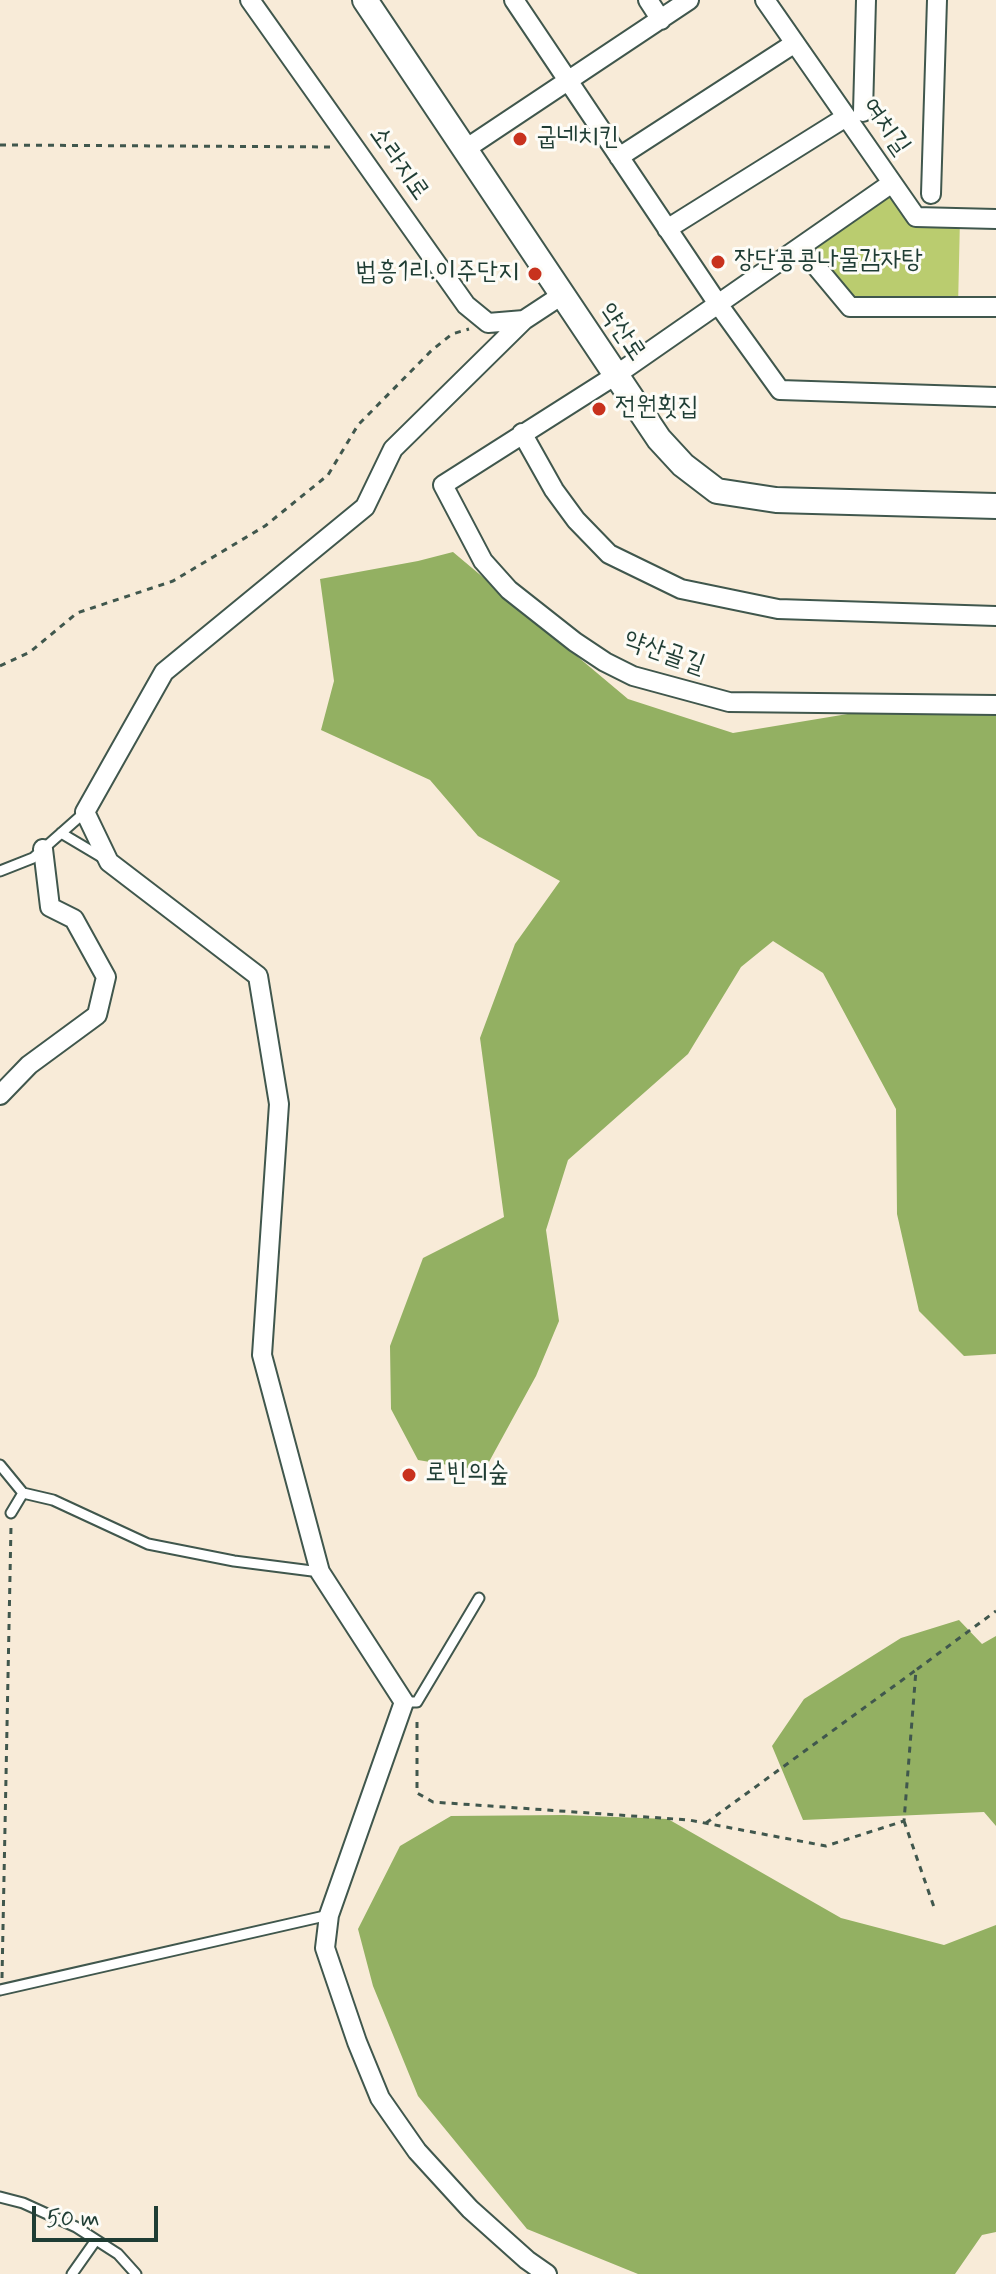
<!DOCTYPE html>
<meta charset="utf-8">
<style>
body{margin:0}
#map{position:relative;width:996px;height:2274px;overflow:hidden;background:#f8ebd8;font-family:Mynerve,sans-serif}
canvas{display:block}
.scale{position:absolute;left:32px;top:2206px;width:126px;height:36px;box-sizing:border-box;border:4px solid #1f3d34;border-top:0;padding-left:10px;font-size:24px;line-height:28px;white-space:nowrap;color:#1f3d34;-webkit-text-stroke:6px #fdfcf7;paint-order:stroke}
</style>
<div id="map">
<canvas width="996" height="2274"></canvas>
<div class="scale">50 m</div>
</div>
<script>
const context = document.querySelector('canvas').getContext('2d');
context.lineJoin = 'round';
function fillPath(path, color) { context.fillStyle = color; context.fill(path, 'evenodd'); }
const poly = rows => new Path2D(rows.map(r => 'M' + r).join(''));
function strokePath(path, color, width, dash) { context.strokeStyle = color; context.lineWidth = width; context.lineCap = dash ? 'butt' : 'round'; context.setLineDash(dash || []); context.stroke(path); }
function drawText(font, color, halo, rows, align = 'center') {
  context.font = font + ' Mynerve,"Poor Story",sans-serif'; context.lineWidth = 6; context.setLineDash([]); context.textBaseline = 'middle'; context.strokeStyle = halo; context.fillStyle = color; for (const [text, x, y, turn = 0] of rows) {
    context.save(); context.translate(x, y); context.rotate((+turn || 0) * Math.PI / 180); context.textAlign = isNaN(turn) ? turn : align; if (halo) context.strokeText(text, 0, 0); context.fillText(text, 0, 0); context.restore();
  }
}
fillPath(poly([
 [892,183,916,217,960,218,958,307,850,307,800,247]
]), '#bacc6f');
fillPath(poly([
 [453,552,628,699,733,733,932,700,996,710,996,1354,964,1356,919,1311,897,1214,896,1109,823,973,773,941,741,967,688,1054,568,1160,546,1230,559,1321,536,1376,484,1471,418,1460,391,1409,390,1346,423,1258,504,1217,480,1038,515,944,560,881,478,836,430,780,321,730,334,681,320,579,418,561],
 [959,1620,982,1644,996,1636,996,1826,984,1812,803,1820,772,1746,804,1699,901,1638],
 [564,1815,668,1819,841,1918,944,1945,996,1925,996,2232,982,2235,955,2274,638,2274,527,2229,418,2096,373,1986,358,1929,400,1846,451,1816]
]), '#93b062');
const service = poly([
 [61,833,103,858],
 [0,871,33,858,85,812],
 [0,1465,23,1493,53,1500,148,1544,234,1561,320,1572],
 [11,1513,23,1493],
 [404,1702,417,1702,479,1598],
 [0,1990,329,1915],
 [0,2197,23,2203,76,2227,118,2254,136,2274],
 [72,2274,96,2240]
]);
const minor = poly([
 [250,0,466,305,488,323,524,320],
 [514,0,718,304,780,390,996,397],
 [648,0,661,20],
 [765,0,916,217,996,219],
 [863,112,866,0],
 [464,150,689,0],
 [619,157,795,43],
 [892,183,616,375,443,485,483,561,509,590,575,642,605,662,633,676,729,702,996,705],
 [931,194,937,0],
 [667,229,846,117],
 [800,247,850,307,996,307],
 [522,433,554,490,576,520,609,554,681,589,778,609,996,616],
 [0,1095,29,1065,97,1015,106,977,74,919,50,907,43,849],
 [547,2274,527,2260,470,2209,417,2151,380,2098,357,2042,325,1948,329,1915,404,1702,320,1572,262,1355,279,1104,258,976,109,862,85,812,164,672,365,507,393,449,524,320,562,295]
]);
const tertiary = poly([
 [365,0,659,439,683,465,717,491,776,500,996,506]
]);
strokePath(service, '#40574d', 13);
strokePath(minor, '#40574d', 22);
strokePath(tertiary, '#40574d', 28);
strokePath(poly([
 [0,145,335,147],
 [0,666,30,652,77,613,173,581,265,526,328,475,358,425,432,350,452,334,469,329],
 [417,1722,417,1793,433,1802,689,1820,826,1846,904,1821,916,1670,996,1611],
 [904,1821,935,1910],
 [706,1823,916,1670],
 [2,1978,11,1526]
]), '#40574d', 3, [6, 6]);
strokePath(service, '#fff', 9);
strokePath(minor, '#fff', 18);
strokePath(tertiary, '#fff', 24);
for (const [x, y, r, color] of [
 [520,139,8,"#c8321e"],
 [718,262,8,"#c8321e"],
 [535,274,8,"#c8321e"],
 [599,409,8,"#c8321e"],
 [409,1475,8,"#c8321e"]
]) { const dot = new Path2D(); dot.arc(x, y, r, 0, 2 * Math.PI); context.fillStyle = color; context.fill(dot); strokePath(dot, '#fdfcf7', 3); }
drawText('26px', '#1f3d34', '#fdfcf7', [
 ["여치길",885,127,55],
 ["소라지로",398,164,55],
 ["약산로",621,333,56],
 ["약산골길",664,654,19]
]);
drawText('26px', '#1f3d34', '#fdfcf7', [
 ["굽네치킨",536,139],
 ["장단콩콩나물감자탕",734,262],
 ["법흥1리.이주단지",519,274,"right"],
 ["전원횟집",615,409],
 ["로빈의숲",425,1475]
], 'left');
</script>
